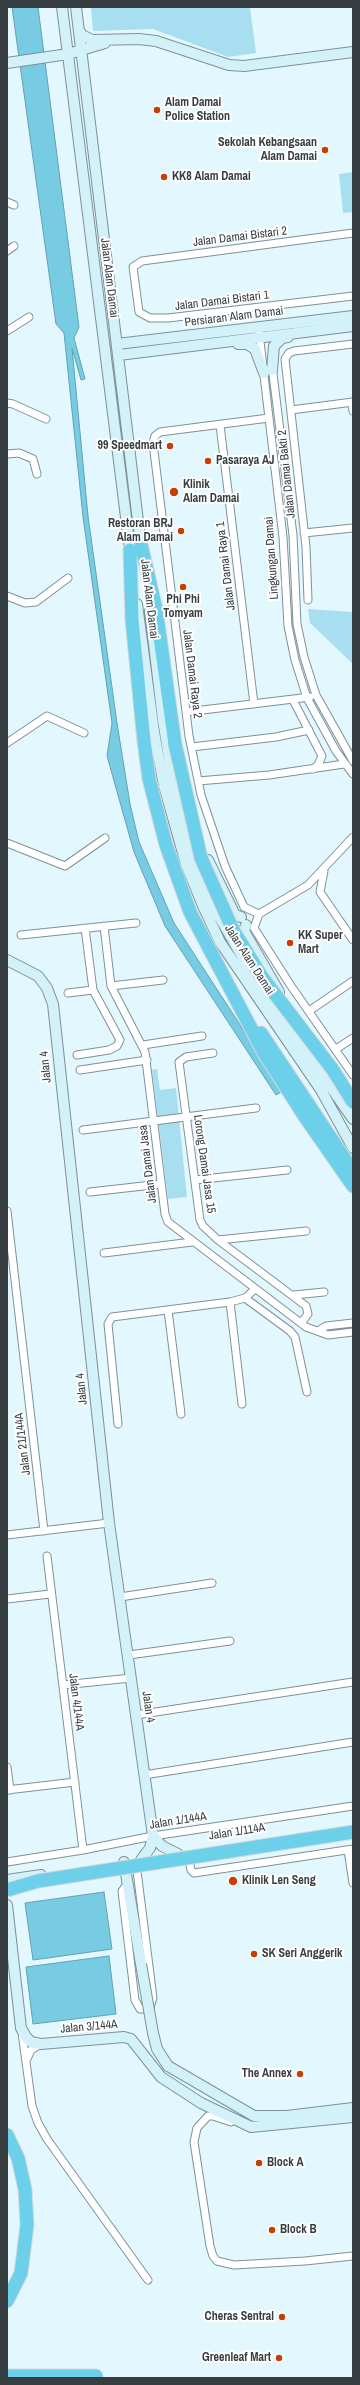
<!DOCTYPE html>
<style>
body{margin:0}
#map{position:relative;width:360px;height:2385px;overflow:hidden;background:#e3f8fe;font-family:"Archivo Narrow",sans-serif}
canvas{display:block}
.frame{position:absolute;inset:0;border:8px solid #363e41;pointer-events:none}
</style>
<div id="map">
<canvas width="360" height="2385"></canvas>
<div class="frame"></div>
</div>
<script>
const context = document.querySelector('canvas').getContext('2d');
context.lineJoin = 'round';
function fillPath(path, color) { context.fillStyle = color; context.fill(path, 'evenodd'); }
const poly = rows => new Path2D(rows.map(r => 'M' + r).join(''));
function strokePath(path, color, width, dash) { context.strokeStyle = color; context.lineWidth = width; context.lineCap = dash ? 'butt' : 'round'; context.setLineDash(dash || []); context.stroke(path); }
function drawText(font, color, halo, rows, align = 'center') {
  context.font = font + ' "Archivo Narrow",sans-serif'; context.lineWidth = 4; context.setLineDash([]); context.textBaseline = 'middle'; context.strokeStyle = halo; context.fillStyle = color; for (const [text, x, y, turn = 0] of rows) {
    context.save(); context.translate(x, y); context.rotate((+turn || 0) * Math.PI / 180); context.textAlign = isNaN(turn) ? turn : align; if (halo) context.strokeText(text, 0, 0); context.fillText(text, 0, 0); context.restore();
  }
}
fillPath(poly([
 [91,7,250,7,256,53,228,57,153,29,93,31],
 [353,172,353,212,343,213,339,174],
 [308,609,353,612,353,664,310,623],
 [157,1069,160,1090,176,1088,187,1197,168,1199,152,1070]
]), '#a8dff0');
const water = poly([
 [12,7,38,7,79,327,74,338,85,379,81,380,72,348,88,516,117,723,130,804,139,842,174,923,283,1091,276,1095,165,926,134,852,107,756,112,723,83,517,64,333,56,324,12,7],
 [104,1892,112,1949,33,1960,25,1903,104,1892],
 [109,1956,116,2014,33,2024,26,1967,109,1956]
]);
fillPath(water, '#77cbe3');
strokePath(water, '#64a1b2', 1);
const street = poly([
 [7,202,14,205],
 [353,233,142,261,133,267,139,312,150,318,168,318,353,296],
 [7,251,14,246],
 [7,331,29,317],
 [259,333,283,537,288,626,295,660,307,698,336,751,353,774],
 [272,366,293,535,297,624,304,657,316,695,353,761],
 [352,402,353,411],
 [7,403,13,404,46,419],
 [291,410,353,402],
 [220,425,254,704],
 [7,454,19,453,33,459,37,474],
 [304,533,353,528],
 [7,596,25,603,36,602,68,578],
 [308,600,306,547,285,359,289,353,294,351,353,344],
 [293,700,322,756,318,765,313,769],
 [186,712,310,697],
 [7,743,47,716,84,733],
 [192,747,276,737,309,730],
 [198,781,269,775,344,764],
 [7,843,65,866,105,838],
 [324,871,320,892,353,940],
 [244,907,225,866,201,795,189,736,153,443,155,436,160,432,269,418],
 [244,907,259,914],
 [104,926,111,986,145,1052,165,1214,168,1222,306,1327,328,1335,353,1332],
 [254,928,291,986,353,1075],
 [254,928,259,914,308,885,353,837],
 [21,935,136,923],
 [111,986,163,980],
 [68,993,93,990],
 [309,1011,353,981],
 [143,1045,202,1036],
 [336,1049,353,1038],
 [213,1053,186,1057,179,1062,200,1220,203,1226,218,1240,306,1306,308,1314,301,1323],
 [77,1055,109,1050,117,1046,120,1040,93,990,85,928],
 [80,1070,147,1060],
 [83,1130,256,1108],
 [195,1180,287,1170],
 [90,1192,161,1184],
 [7,1211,44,1531],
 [218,1240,306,1231],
 [104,1253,192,1242],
 [294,1295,324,1292],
 [245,1298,290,1331,295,1337,307,1392],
 [230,1302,242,1404],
 [168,1310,181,1414],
 [318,1331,326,1326,353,1323],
 [118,1424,108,1324,112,1317,230,1302,245,1298,255,1289],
 [7,1535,109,1523],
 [47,1556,83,1850],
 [120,1597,212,1583],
 [7,1599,50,1594],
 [129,1655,230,1641],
 [63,1685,131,1678],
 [136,1715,353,1682],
 [7,1767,10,1790],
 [144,1775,353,1742],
 [7,1790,75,1782],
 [348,1850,353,1883],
 [188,1855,191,1870,194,1873,353,1849],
 [7,1862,83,1850,153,1836,353,1806],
 [128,1883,122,1891,135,2000,140,2009,146,2009,150,2007,153,1998,136,1863],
 [22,2033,32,2106,38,2123,47,2139,148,2280],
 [27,2059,31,2050,41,2044],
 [231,2122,213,2116,208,2116,197,2128,194,2142,210,2246,213,2256,217,2261,234,2265,305,2261,353,2256]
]);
const secondary = poly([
 [62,7,131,557],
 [76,7,141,546],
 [79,30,82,35,92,40,139,39,156,41,229,65,244,66,353,52],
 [7,63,68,54,105,43],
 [117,344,353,316],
 [238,344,247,344,255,349,264,373],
 [119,355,353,326],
 [272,370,274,346,282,338,288,337],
 [137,604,154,732,164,786,186,864,203,906,220,942,321,1090,353,1148],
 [150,611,163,720,173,782,194,857,212,904,255,979,353,1119],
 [208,860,235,915,241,917],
 [246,925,244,931,279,992],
 [7,960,38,976,47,988,53,1004,109,1523,153,1836,150,1848,141,1860],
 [153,1836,162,1846,178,1854],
 [124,1862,141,1964],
 [7,1880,41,1875],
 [7,1905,21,2028,26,2037,31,2042,41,2044,124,2037,131,2039,161,2077,201,2103,251,2127,353,2117],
 [168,2066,254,2116,287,2116,353,2108]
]);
const highway = poly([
 [140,540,156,609,175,744],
 [130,550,132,620,144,741,149,779,166,845,190,912,264,1053,305,1117,353,1186],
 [261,1033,353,1171],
 [7,2135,18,2158,25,2189,27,2225,21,2273,7,2301],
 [7,2376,96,2376]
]);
strokePath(street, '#7e9197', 9);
strokePath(secondary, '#7e9197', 12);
strokePath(highway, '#d7d8d9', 15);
strokePath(street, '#fff', 7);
strokePath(secondary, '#d3f1f9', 10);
strokePath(highway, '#6dd0eb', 13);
const secondaryBridge = poly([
 [141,1964,153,2033,157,2049,168,2066]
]);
const highwayBridge = poly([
 [175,744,201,858,233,930,262,977,333,1070,353,1102],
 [7,1890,38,1881,353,1832]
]);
strokePath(secondaryBridge, '#7e9197', 12, []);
strokePath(highwayBridge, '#d7d8d9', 15, []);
strokePath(secondaryBridge, '#d3f1f9', 10);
strokePath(highwayBridge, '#6dd0eb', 13);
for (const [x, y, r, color] of [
 [157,110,4,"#c63f04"],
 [325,150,4,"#c63f04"],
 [164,177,4,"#c63f04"],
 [170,446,4,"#c63f04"],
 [208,461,4,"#c63f04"],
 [174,492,5,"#c63f04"],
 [181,531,4,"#c63f04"],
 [183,587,4,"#c63f04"],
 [290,943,4,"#c63f04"],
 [233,1881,5,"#c63f04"],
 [254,1954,4,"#c63f04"],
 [300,2074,4,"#c63f04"],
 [259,2163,4,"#c63f04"],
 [272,2230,4,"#c63f04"],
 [282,2317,4,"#c63f04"],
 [279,2358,4,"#c63f04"]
]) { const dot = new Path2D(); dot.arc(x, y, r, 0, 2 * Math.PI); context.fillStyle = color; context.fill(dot); strokePath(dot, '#fff', 1.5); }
drawText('bold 12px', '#363e41', '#fff', [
 ["Alam Damai",165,103],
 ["Police Station",165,117],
 ["Sekolah Kebangsaan",317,143,"right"],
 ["Alam Damai",317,157,"right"],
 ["KK8 Alam Damai",172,177],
 ["99 Speedmart",162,446,"right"],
 ["Pasaraya AJ",216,461],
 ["Klinik",183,485],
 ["Alam Damai",183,499],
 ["Restoran BRJ",173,524,"right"],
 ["Alam Damai",173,538,"right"],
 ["Phi Phi",183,600,"center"],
 ["Tomyam",183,614,"center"],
 ["KK Super",298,936],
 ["Mart",298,950],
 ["Klinik Len Seng",242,1881],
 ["SK Seri Anggerik",262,1954],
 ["The Annex",292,2074,"right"],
 ["Block A",267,2163],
 ["Block B",280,2230],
 ["Cheras Sentral",274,2317,"right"],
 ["Greenleaf Mart",271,2358,"right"]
], 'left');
drawText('12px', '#363e41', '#fff', [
 ["Jalan Damai Bistari 2",240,237,-7],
 ["Jalan Alam Damai",109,278,83],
 ["Jalan Damai Bistari 1",222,301,-7],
 ["Persiaran Alam Damai",234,317,-7],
 ["Jalan Damai Bakti 2",287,474,-96],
 ["Lingkungan Damai",272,558,-94],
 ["Jalan Damai Raya 1",226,566,-97],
 ["Jalan Alam Damai",149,599,83],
 ["Jalan Damai Raya 2",192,674,83],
 ["Jalan Alam Damai",249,960,57],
 ["Jalan 4",46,1067,-96],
 ["Jalan Damai Jasa",148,1164,-97],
 ["Lorong Damai Jasa 15",204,1164,82],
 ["Jalan 4",82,1389,-96],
 ["Jalan 21/144A",23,1444,-97],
 ["Jalan 4/144A",76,1702,83],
 ["Jalan 4",148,1707,82],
 ["Jalan 1/144A",178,1821,-9],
 ["Jalan 1/114A",237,1832,-9],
 ["Jalan 3/144A",89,2027,-5]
]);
</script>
